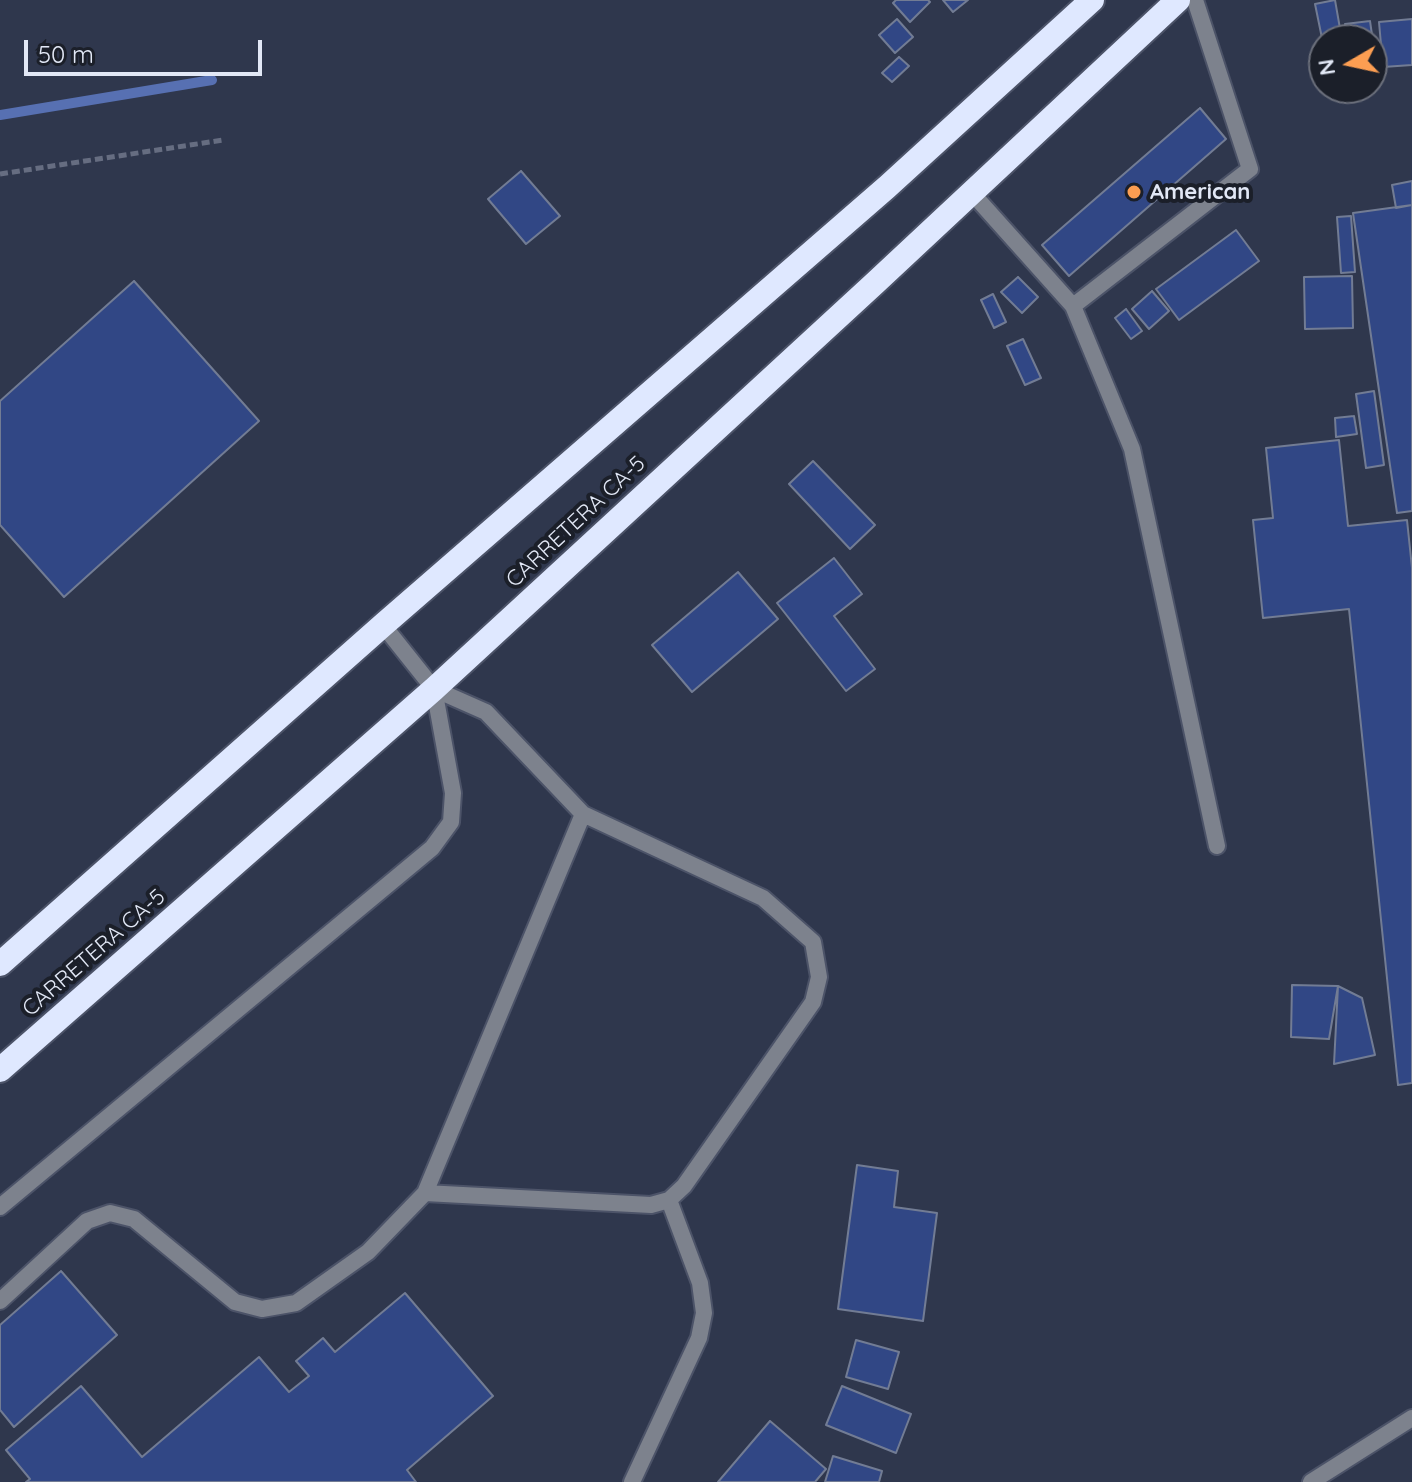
<!DOCTYPE html>
<style>
body{margin:0}
#map{position:relative;width:1412px;height:1482px;overflow:hidden;background:#2f374d;font-family:Quicksand,sans-serif}
canvas{display:block}
.north{position:absolute;left:1308px;top:24px;width:80px;height:80px;box-sizing:border-box;background:#1b1f29;border:2px solid #6b6f7b;border-radius:50%;rotate:261deg;font-size:22px;font-weight:700;line-height:32px;text-align:center;color:#e2e8f6}
.north::after{content:'';display:block;margin:auto;width:28px;height:36px;background:#fc9e52;clip-path:polygon(50% 0,100% 100%,50% 72%,0 100%)}
.scale{position:absolute;left:24px;top:40px;width:238px;height:36px;box-sizing:border-box;border:4px solid #e2e8f6;border-top:0;padding-left:10px;font-size:24px;line-height:28px;white-space:nowrap;color:#e2e8f6;-webkit-text-stroke:6px #1b1f29;paint-order:stroke}
</style>
<div id="map">
<canvas width="1412" height="1482"></canvas>
<div class="north">N</div>
<div class="scale">50 m</div>
</div>
<script>
const context = document.querySelector('canvas').getContext('2d');
context.lineJoin = 'round';
const poly = rows => new Path2D(rows.map(r => 'M' + r).join(''));
function strokePath(path, color, width, dash) { context.strokeStyle = color; context.lineWidth = width; context.lineCap = dash ? 'butt' : 'round'; context.setLineDash(dash || []); context.stroke(path); }
function fillPath(path, color) { context.fillStyle = color; context.fill(path, 'evenodd'); }
function drawText(font, color, halo, rows, align = 'center') {
  context.font = font + ' Quicksand,sans-serif'; context.lineWidth = 8; context.setLineDash([]); context.textBaseline = 'middle'; context.strokeStyle = halo; context.fillStyle = color; for (const [text, x, y, turn = 0] of rows) {
    context.save(); context.translate(x, y); context.rotate((+turn || 0) * Math.PI / 180); context.textAlign = isNaN(turn) ? turn : align; if (halo) context.strokeText(text, 0, 0); context.fillText(text, 0, 0); context.restore();
  }
}
strokePath(poly([
 [0,115,212,80]
]), '#5770b2', 10);
const building = poly([
 [896,0,928,0,930,2,910,22,893,3,896,0],
 [943,0,968,0,953,12,943,0],
 [1335,0,1342,40,1324,40,1324,48,1315,4,1335,0],
 [897,19,913,37,895,53,879,35,897,19],
 [1412,19,1412,65,1383,67,1379,22,1412,19],
 [1370,21,1375,56,1372,56,1372,40,1347,40,1345,24,1370,21],
 [899,57,909,66,892,82,882,73,899,57],
 [1200,108,1226,139,1069,276,1042,245,1200,108],
 [521,171,560,216,526,244,488,199,521,171],
 [1412,181,1412,205,1396,208,1392,185,1412,181],
 [1412,205,1412,511,1397,513,1353,213,1412,205],
 [1351,216,1355,272,1341,273,1337,217,1351,216],
 [1236,230,1259,261,1179,320,1156,289,1236,230],
 [1352,276,1353,328,1305,329,1304,277,1352,276],
 [1018,277,1038,297,1022,313,1001,292,1018,277],
 [134,281,259,421,64,597,0,525,0,401,134,281],
 [1152,291,1169,311,1149,329,1132,309,1152,291],
 [993,294,1006,322,994,328,981,300,993,294],
 [1126,309,1142,331,1131,339,1115,318,1126,309],
 [1023,339,1041,378,1025,385,1007,346,1023,339],
 [1374,391,1384,465,1366,468,1356,394,1374,391],
 [1354,416,1357,434,1336,437,1335,418,1354,416],
 [1339,440,1348,526,1407,520,1412,568,1412,1083,1398,1085,1349,609,1263,618,1253,520,1273,518,1266,448,1339,440],
 [813,461,875,525,850,549,789,484,813,461],
 [834,558,862,594,834,616,875,669,846,691,777,603,834,558],
 [738,572,778,619,692,692,652,645,738,572],
 [1292,985,1338,986,1329,1039,1291,1037,1292,985],
 [1338,986,1362,998,1375,1055,1334,1064,1338,986],
 [857,1165,898,1171,894,1207,937,1213,923,1321,838,1309,857,1165],
 [61,1271,117,1335,14,1427,0,1410,0,1325,61,1271],
 [405,1293,493,1396,407,1470,416,1482,26,1482,30,1479,6,1450,81,1386,142,1457,259,1357,289,1392,309,1376,296,1361,323,1338,335,1352,405,1293],
 [856,1340,899,1352,888,1389,846,1377,856,1340],
 [842,1386,911,1414,896,1453,826,1425,842,1386],
 [770,1421,826,1469,815,1482,718,1482,770,1421],
 [833,1456,882,1471,879,1482,825,1482,833,1456]
]);
fillPath(building, '#314785');
strokePath(building, '#727c94', 2);
const lane = poly([
 [972,193,1073,306,1132,449,1217,846],
 [1073,306,1250,169,1195,0],
 [383,625,434,689,486,712,583,814,763,898,813,942,819,977,813,1002,684,1186,669,1200,651,1205,425,1193],
 [0,1207,432,848,451,822,453,793,434,689],
 [0,1301,87,1221,110,1213,134,1219,235,1302,262,1309,296,1303,368,1252,425,1193,583,814],
 [632,1482,699,1338,704,1313,700,1283,669,1200]
]);
const street = poly([
 [1311,1482,1412,1418]
]);
const highway = poly([
 [0,964,383,625,887,187,1092,0],
 [0,1070,434,689,875,283,1178,0]
]);
strokePath(lane, '#4c5368', 20);
strokePath(street, '#4c5368', 20);
strokePath(highway, '#4c5368', 28);
strokePath(poly([
 [0,174,223,140]
]), '#666d81', 5, [8, 4]);
strokePath(lane, '#7d828d', 16);
strokePath(street, '#7d828d', 16);
strokePath(highway, '#dfe8ff', 24);
for (const [x, y, r, color] of [
 [1134,192,8,"#fc9e52"]
]) { const dot = new Path2D(); dot.arc(x, y, r, 0, 2 * Math.PI); context.fillStyle = color; context.fill(dot); strokePath(dot, '#1b1f29', 3); }
drawText('bold 22px', '#e2e8f6', '#1b1f29', [
 ["American",1150,192]
], 'left');
drawText('22px', '#e2e8f6', '#1b1f29', [
 ["CARRETERA CA-5",576,522,-43],
 ["CARRETERA CA-5",94,953,-41]
]);
</script>
